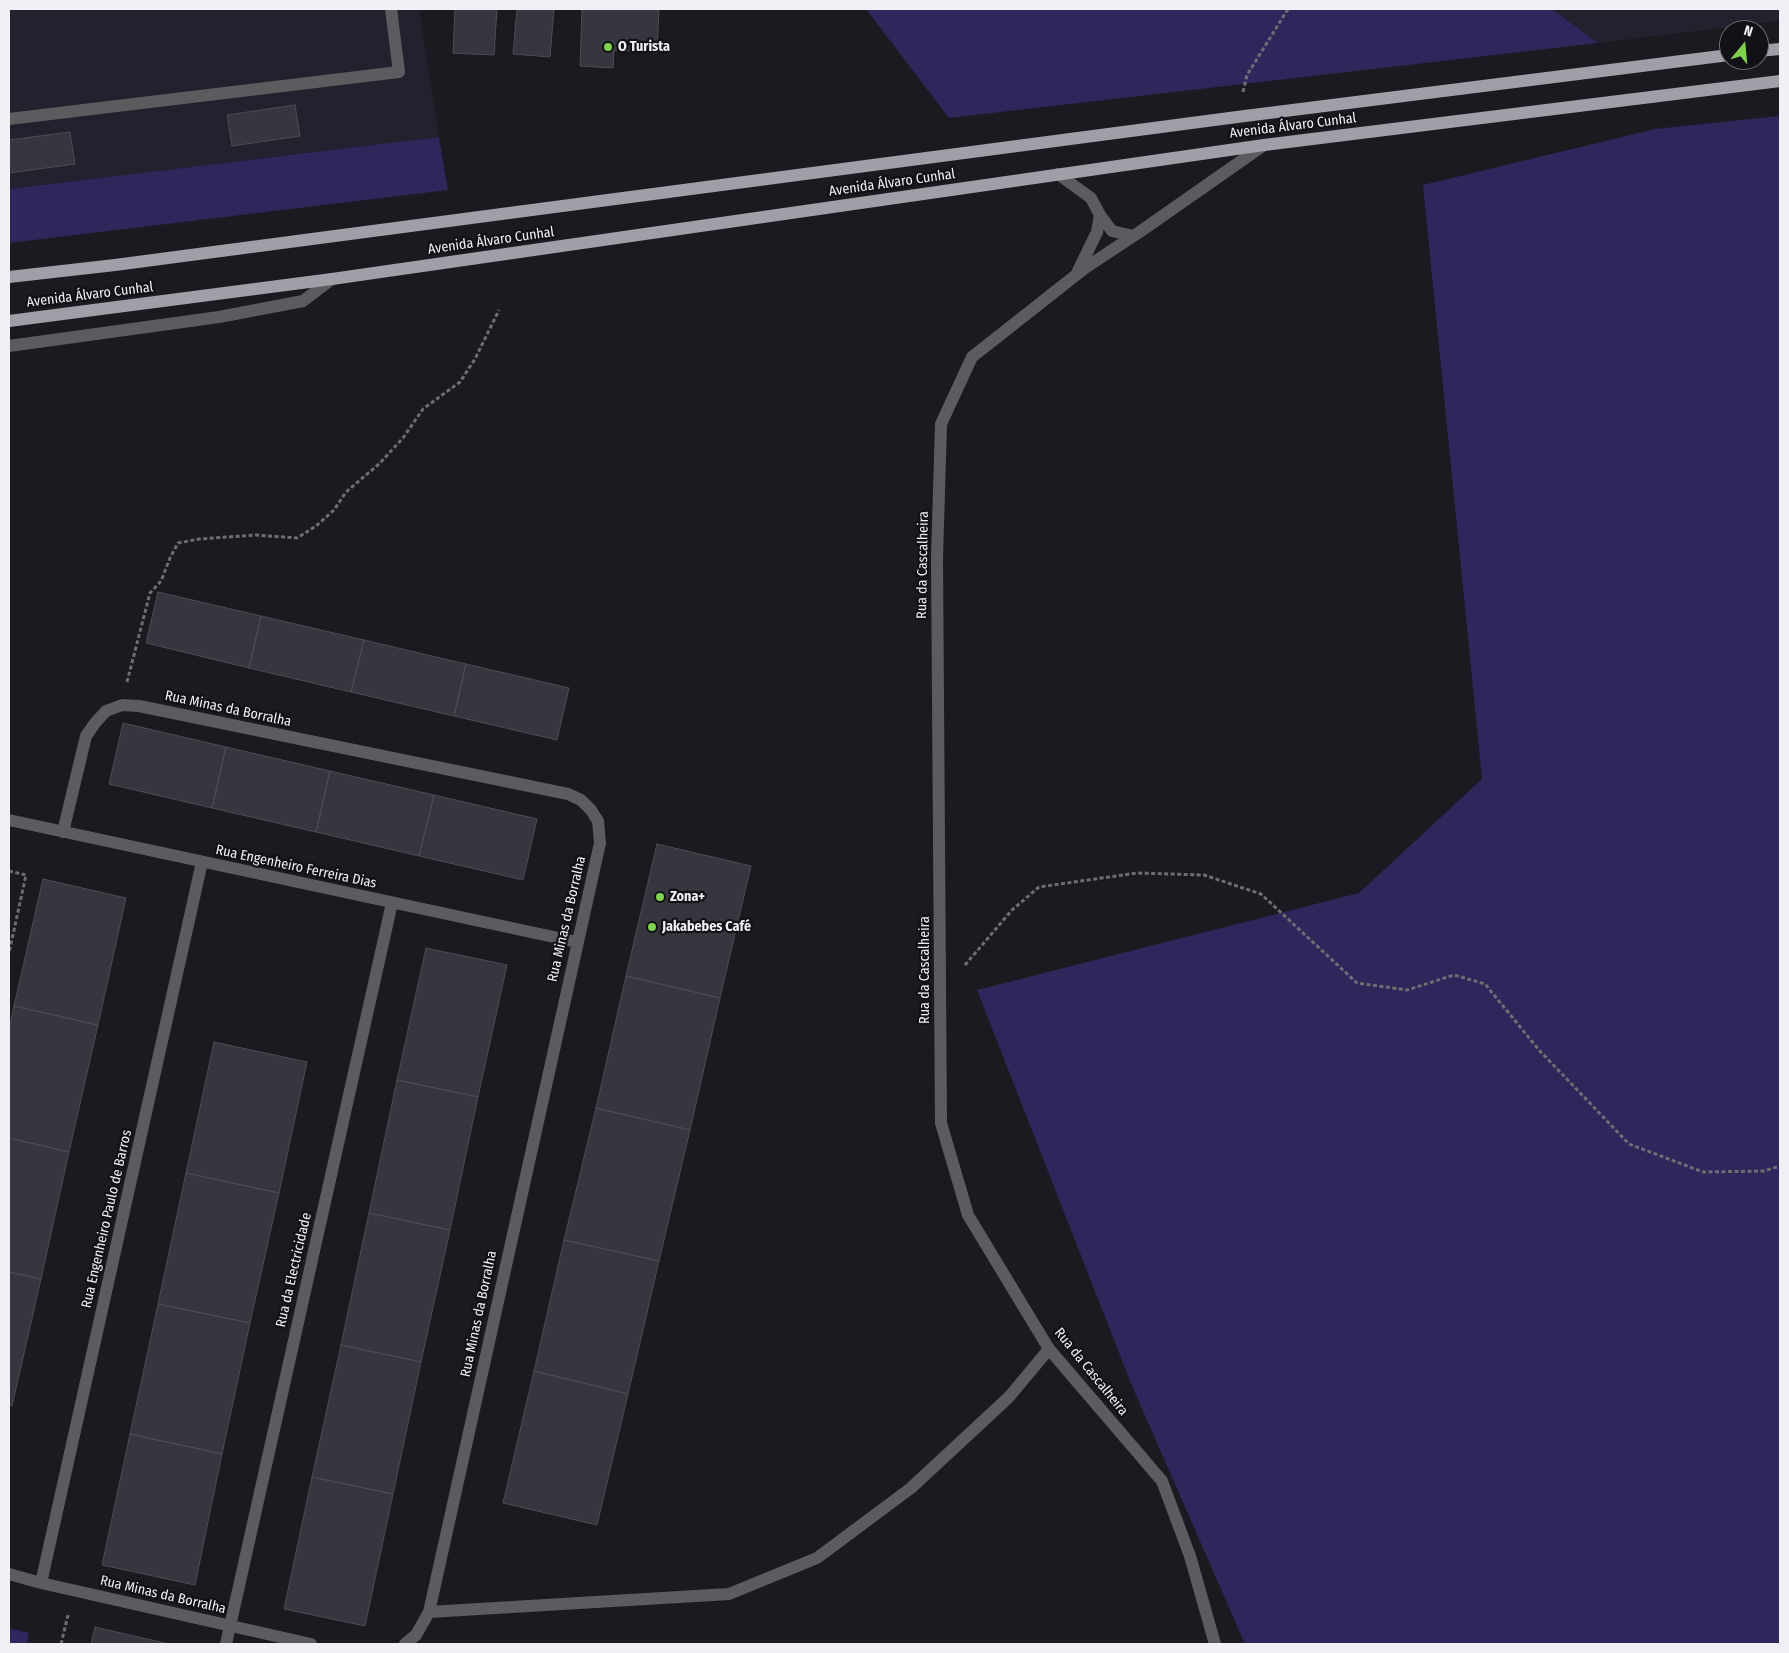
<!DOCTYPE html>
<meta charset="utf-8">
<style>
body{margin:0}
#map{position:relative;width:1789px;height:1653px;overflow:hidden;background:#1a1a21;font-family:"Fira Sans Condensed",sans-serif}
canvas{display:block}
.frame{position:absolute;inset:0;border:10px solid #f0f0f6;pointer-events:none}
.north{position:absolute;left:1719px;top:20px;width:50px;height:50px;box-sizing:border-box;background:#111118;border:1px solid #6a6a71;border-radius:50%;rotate:17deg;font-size:14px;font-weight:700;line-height:20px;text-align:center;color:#f0f0f6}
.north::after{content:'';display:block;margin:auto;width:18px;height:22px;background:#82d050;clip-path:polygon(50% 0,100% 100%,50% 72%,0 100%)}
</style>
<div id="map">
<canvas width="1789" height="1653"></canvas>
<div class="frame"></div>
<div class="north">N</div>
</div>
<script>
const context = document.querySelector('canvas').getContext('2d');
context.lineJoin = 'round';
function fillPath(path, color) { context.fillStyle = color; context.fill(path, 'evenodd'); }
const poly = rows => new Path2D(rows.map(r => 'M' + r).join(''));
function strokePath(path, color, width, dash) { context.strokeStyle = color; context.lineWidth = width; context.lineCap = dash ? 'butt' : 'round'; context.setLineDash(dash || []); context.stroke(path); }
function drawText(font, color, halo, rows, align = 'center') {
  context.font = font + ' "Fira Sans Condensed",sans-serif'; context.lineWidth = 4.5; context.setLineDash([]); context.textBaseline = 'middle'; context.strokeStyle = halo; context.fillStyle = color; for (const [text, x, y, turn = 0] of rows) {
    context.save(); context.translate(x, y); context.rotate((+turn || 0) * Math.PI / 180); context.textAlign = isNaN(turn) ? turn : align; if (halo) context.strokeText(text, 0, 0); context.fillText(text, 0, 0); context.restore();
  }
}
fillPath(poly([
 [9,9,419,9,439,137,9,189],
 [1552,9,1780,9,1780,21,1598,43]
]), '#22212e');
fillPath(poly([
 [866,9,1552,9,1598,43,949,118],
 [1780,116,1780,1644,1245,1644,1132,1386,977,990,1359,893,1482,779,1423,185,1655,129],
 [439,137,448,190,9,243,9,189],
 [9,1628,29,1633,27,1644,9,1644]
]), '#2d275c');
const building = poly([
 [455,9,497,9,494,55,453,53,455,9],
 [517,9,554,9,550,57,513,54,517,9],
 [582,9,659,9,657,53,614,50,613,68,580,66,582,9],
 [295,105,300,136,232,146,227,115,295,105],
 [70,132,75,164,9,173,9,140,70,132],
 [158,592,261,616,249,668,146,643,158,592],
 [261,616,364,640,351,692,249,668,261,616],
 [364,640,466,664,454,716,351,692,364,640],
 [466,664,569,688,557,740,454,716,466,664],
 [123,723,226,747,212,808,109,784,123,723],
 [226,747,330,771,316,832,212,808,226,747],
 [330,771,434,795,419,856,316,832,330,771],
 [434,795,537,819,523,880,419,856,434,795],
 [657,844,751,866,720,998,626,976,657,844],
 [43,879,126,898,98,1025,14,1006,43,879],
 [426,948,507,965,478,1097,397,1080,426,948],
 [626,976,720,998,690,1130,596,1108,626,976],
 [14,1006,98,1025,69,1152,9,1138,9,1030,14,1006],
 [214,1042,307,1062,279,1193,186,1173,214,1042],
 [397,1080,478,1097,450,1230,369,1213,397,1080],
 [596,1108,690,1130,659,1261,564,1240,596,1108],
 [9,1138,69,1152,41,1279,9,1272,9,1138],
 [186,1173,279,1193,250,1323,158,1304,186,1173],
 [369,1213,450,1230,421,1362,341,1345,369,1213],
 [564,1240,659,1261,628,1394,534,1371,564,1240],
 [9,1272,41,1279,12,1406,9,1405,9,1272],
 [158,1304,250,1323,222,1454,130,1434,158,1304],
 [341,1345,421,1362,393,1494,312,1477,341,1345],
 [534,1371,628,1394,597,1525,503,1503,534,1371],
 [130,1434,222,1454,195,1585,102,1565,130,1434],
 [312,1477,393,1494,365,1626,284,1609,312,1477],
 [95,1627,169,1644,91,1644,95,1627]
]);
fillPath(building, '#36363e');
strokePath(building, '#4c4c54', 1);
strokePath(poly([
 [1243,92,1247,75,1288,9],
 [127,682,150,593,161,581,170,558,178,543,199,539,256,535,297,538,316,526,334,510,346,492,379,464,403,438,423,409,460,382,475,359,499,310],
 [9,871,26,875,9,953],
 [965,965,1012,910,1039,887,1137,873,1204,875,1261,894,1357,983,1407,990,1454,975,1485,984,1539,1050,1629,1144,1703,1172,1764,1171,1780,1166],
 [61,1644,68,1615]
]), '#6d6d73', 3, [4, 2.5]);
strokePath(poly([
 [9,119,399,72,391,9],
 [9,346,219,317,303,301,332,279]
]), '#5c5c60', 12);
strokePath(poly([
 [1058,174,1091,198,1100,215,1097,232,1078,271],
 [1100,215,1112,231,1133,236],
 [9,820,577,942],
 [63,832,86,736,95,723,106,711,122,705,139,706,568,794,581,800,591,810,598,821,600,843,429,1612,416,1635,405,1644],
 [9,1574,41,1583,311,1644],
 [41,1583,202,862],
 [429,1612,729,1594,817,1558,911,1488,1009,1397,1049,1349],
 [226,1644,392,903],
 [1215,1644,1190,1556,1162,1481,1049,1349,968,1215,941,1123,937,558,941,424,972,357,1085,268,1141,231,1264,145]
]), '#5c5c60', 12);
strokePath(poly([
 [1759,51,1780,49],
 [9,277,115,265,1237,117,1729,55],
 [9,321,332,279,1264,145,1780,81]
]), '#9f9fa7', 12);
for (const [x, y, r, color] of [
 [608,47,5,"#82d050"],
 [660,897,5,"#82d050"],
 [652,927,5,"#82d050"]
]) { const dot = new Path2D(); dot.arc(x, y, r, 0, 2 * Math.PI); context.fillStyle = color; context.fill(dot); strokePath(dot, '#111118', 2); }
drawText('bold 14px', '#f0f0f6', '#111118', [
 ["O Turista",618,47],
 ["Zona+",670,897],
 ["Jakabebes Café",662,927]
], 'left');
drawText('14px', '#f0f0f6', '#111118', [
 ["Avenida Álvaro Cunhal",1293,126,-7],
 ["Avenida Álvaro Cunhal",892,183,-8],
 ["Avenida Álvaro Cunhal",491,241,-8],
 ["Avenida Álvaro Cunhal",90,295,-7],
 ["Rua da Cascalheira",923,565,-89],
 ["Rua Minas da Borralha",228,709,12],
 ["Rua Engenheiro Ferreira Dias",296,867,12],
 ["Rua Minas da Borralha",567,919,-77],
 ["Rua da Cascalheira",925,970,-90],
 ["Rua Engenheiro Paulo de Barros",107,1219,-77],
 ["Rua da Electricidade",294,1270,-77],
 ["Rua Minas da Borralha",479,1314,-78],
 ["Rua da Cascalheira",1091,1372,51],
 ["Rua Minas da Borralha",163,1595,13]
]);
</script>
